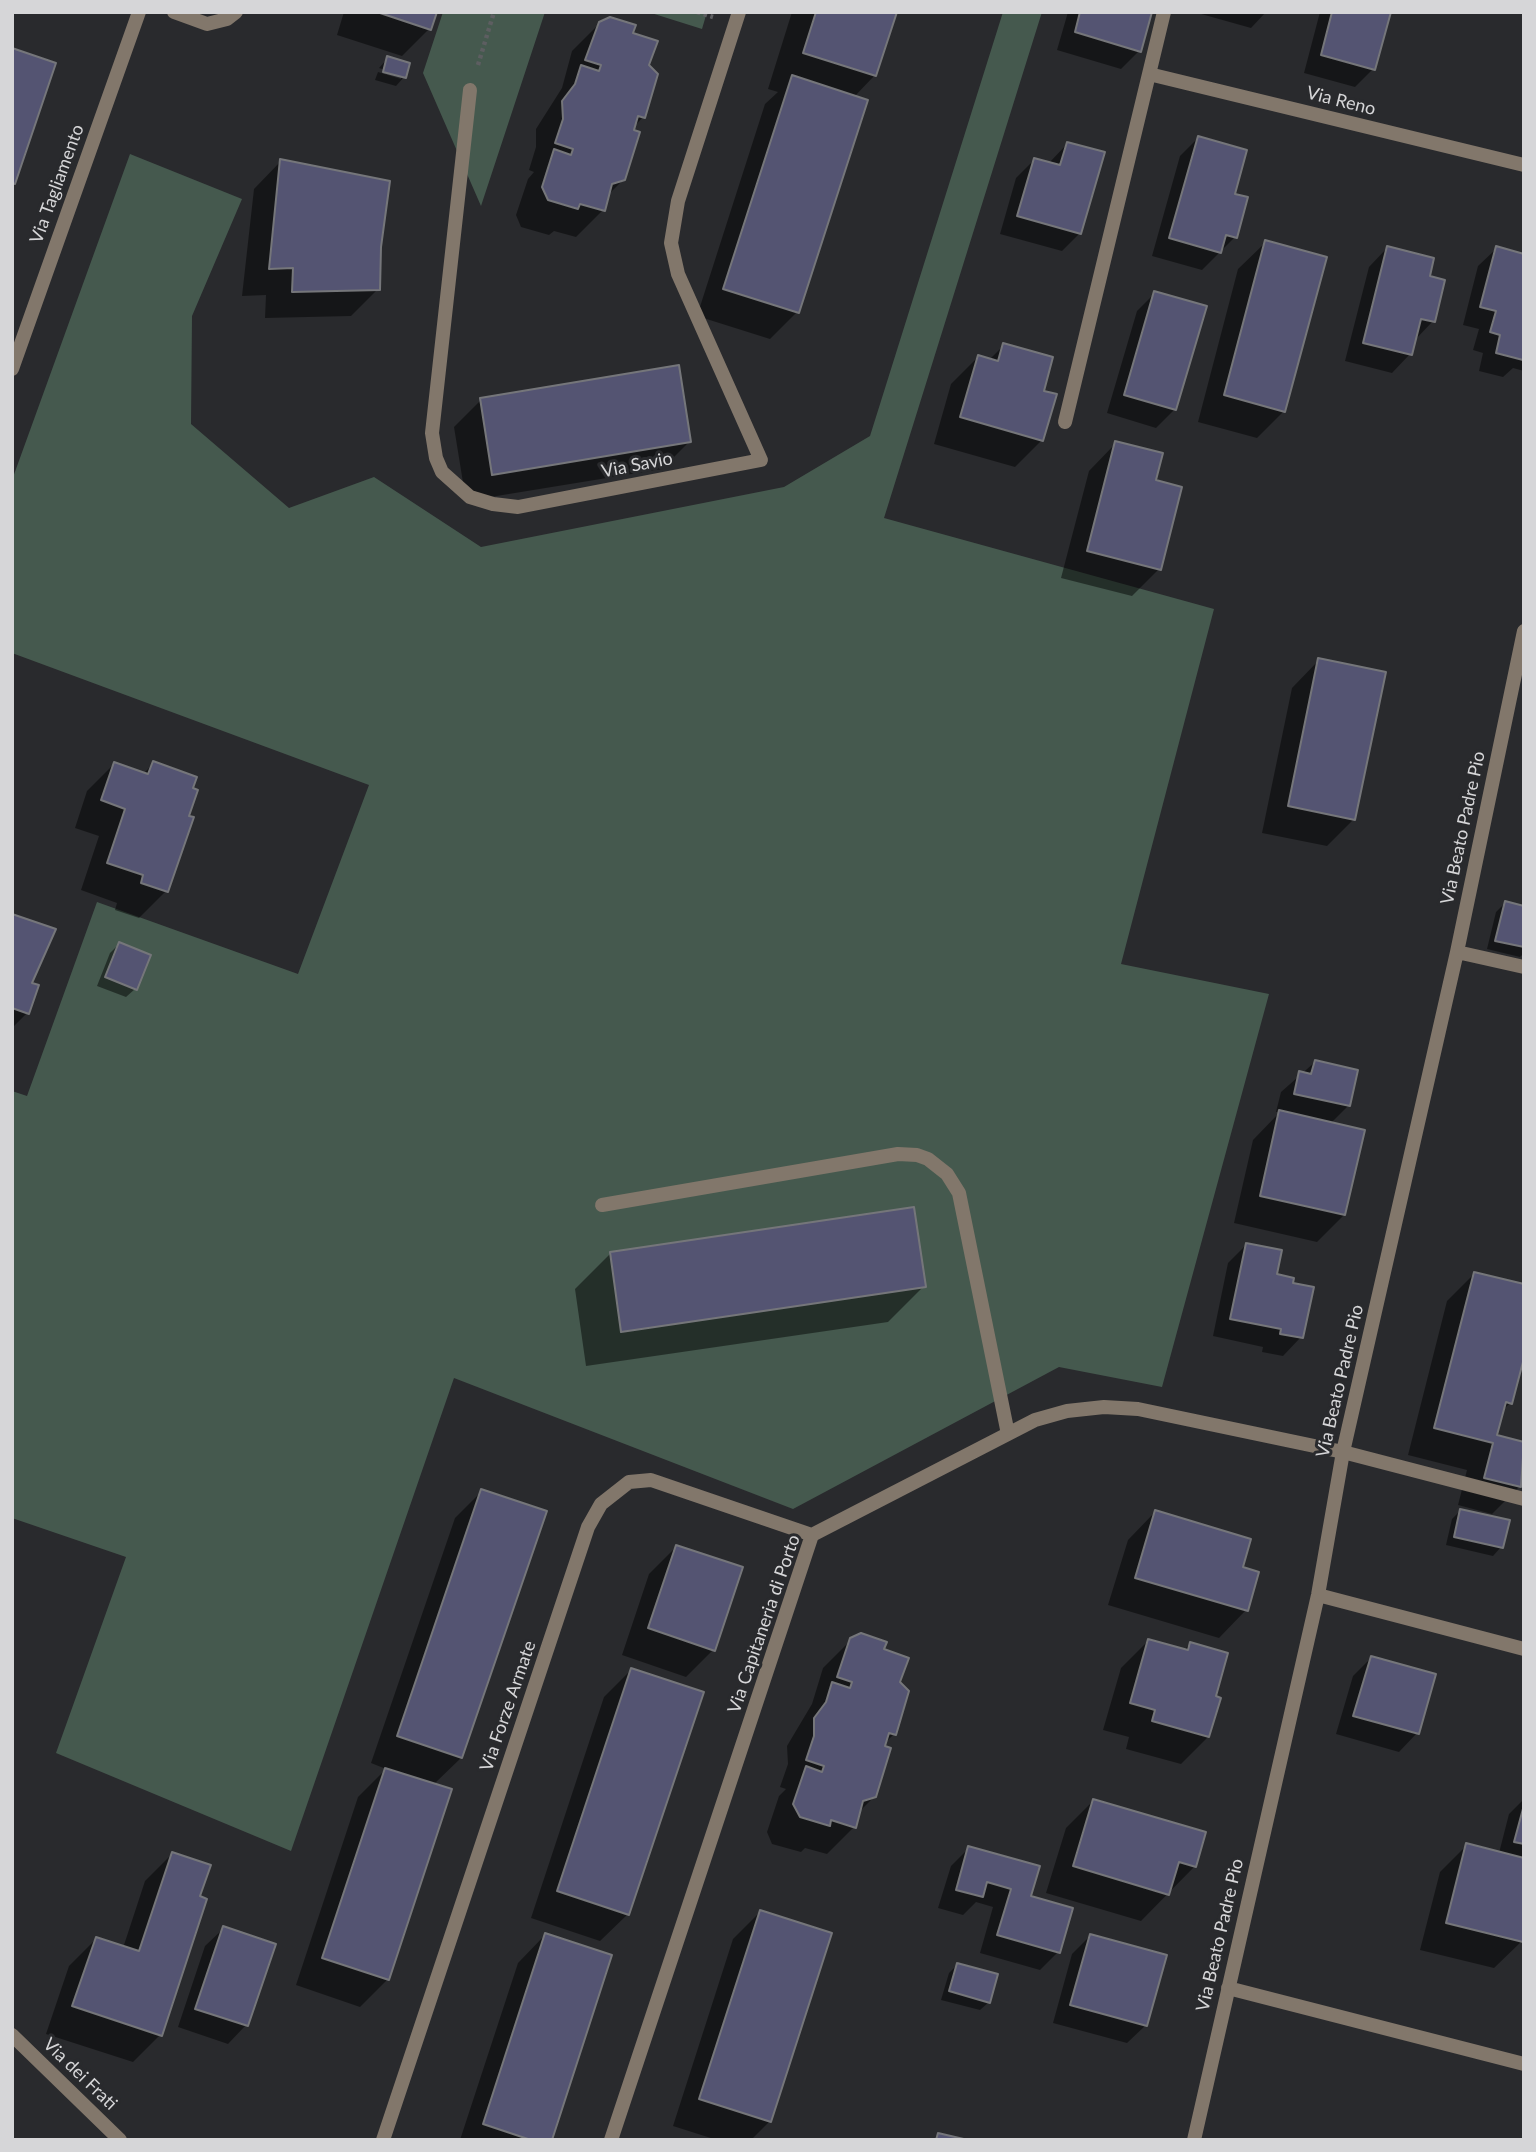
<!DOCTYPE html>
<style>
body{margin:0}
#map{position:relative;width:1536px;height:2152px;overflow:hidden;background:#292a2d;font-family:Lato,sans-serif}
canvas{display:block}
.frame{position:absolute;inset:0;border:14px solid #d6d6d8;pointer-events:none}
</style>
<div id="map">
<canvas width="1536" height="2152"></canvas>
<div class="frame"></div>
</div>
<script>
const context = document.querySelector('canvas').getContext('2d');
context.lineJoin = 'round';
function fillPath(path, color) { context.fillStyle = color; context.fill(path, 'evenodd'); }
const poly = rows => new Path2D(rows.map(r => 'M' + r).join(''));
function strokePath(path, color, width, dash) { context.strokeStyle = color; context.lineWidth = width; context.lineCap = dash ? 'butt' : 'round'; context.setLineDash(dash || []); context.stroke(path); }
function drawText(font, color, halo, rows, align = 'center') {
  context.font = font + ' Lato,sans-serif'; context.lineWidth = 6; context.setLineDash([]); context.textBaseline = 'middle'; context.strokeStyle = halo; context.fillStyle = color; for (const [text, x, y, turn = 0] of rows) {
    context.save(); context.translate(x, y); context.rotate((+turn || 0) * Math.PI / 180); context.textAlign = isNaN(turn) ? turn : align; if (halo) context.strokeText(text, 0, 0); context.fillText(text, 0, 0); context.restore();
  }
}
fillPath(poly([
 [443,12,545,12,481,206,423,73],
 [648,12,707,12,702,29],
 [1003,12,1042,12,884,518,1214,609,1121,964,1269,994,1162,1387,1059,1367,793,1509,454,1378,291,1851,56,1753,126,1557,12,1518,12,1091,27,1096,97,902,298,974,369,785,12,653,12,480,130,154,242,199,192,316,191,424,289,508,374,477,481,547,784,487,870,436]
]), '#45594e');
fillPath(poly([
 [344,12,435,12,429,29,402,56,337,35],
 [792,12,895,12,875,75,854,97,797,312,770,339,697,316,765,104,778,92,768,89],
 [1068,12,1150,12,1139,51,1121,69,1057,50],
 [1194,12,1266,12,1251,28],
 [1320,12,1389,12,1373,69,1355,87,1304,73],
 [600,23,631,34,647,66,643,117,633,128,624,179,608,195,603,210,576,237,554,231,549,235,521,227,516,215,528,179,534,172,529,170,536,147,536,129,562,88,572,51],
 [388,58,404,77,396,86,375,80,378,72,401,79,401,75,379,68],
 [1198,138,1233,195,1235,237,1202,270,1152,256,1180,156],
 [1067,144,1080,233,1062,251,1000,234,1016,178,1034,160,1048,164],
 [281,161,378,289,351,316,265,318,266,295,242,296,254,189],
 [1266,242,1284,411,1257,438,1198,422,1238,269],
 [1387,248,1428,278,1433,321,1415,340,1410,354,1392,373,1345,361,1369,267],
 [1497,248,1524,255,1524,371,1513,368,1503,377,1479,371,1483,353,1473,350,1479,329,1463,325,1478,266],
 [1155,293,1175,409,1156,428,1107,413,1137,311],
 [1004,345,1042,392,1042,440,1015,467,934,444,951,384,978,357,989,360],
 [481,400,690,441,662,469,466,501,454,427],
 [1116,443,1154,482,1159,569,1132,596,1061,578,1089,471],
 [1319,660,1354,819,1327,846,1262,833,1292,688],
 [114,764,143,774,153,764,166,891,139,918,115,910,117,903,81,890,99,836,75,828,87,791],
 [1505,903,1524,908,1524,953,1520,957,1487,949,1496,912],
 [12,915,30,984,27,1013,12,1028],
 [119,944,135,989,126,997,97,986,110,953],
 [1315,1062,1348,1106,1330,1124,1344,1215,1317,1242,1234,1223,1253,1140,1280,1112,1276,1112,1281,1092],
 [1246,1245,1275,1275,1301,1337,1283,1356,1262,1352,1263,1347,1213,1336,1228,1263],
 [610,1254,924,1286,888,1322,586,1366,575,1289],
 [1474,1274,1510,1403,1501,1412,1495,1437,1524,1444,1524,1470,1520,1486,1492,1514,1458,1505,1467,1470,1408,1455,1447,1301],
 [482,1491,461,1758,433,1785,388,1979,360,2007,296,1985,358,1797,386,1769,371,1763,455,1518],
 [1460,1511,1501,1547,1493,1556,1446,1545,1452,1519],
 [1155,1512,1240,1568,1257,1573,1246,1610,1219,1638,1108,1605,1128,1540],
 [676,1547,713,1650,686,1677,622,1655,649,1574],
 [851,1640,882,1651,898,1683,894,1734,884,1744,875,1796,859,1812,854,1827,827,1854,805,1848,801,1852,772,1844,767,1832,779,1796,786,1789,780,1787,788,1764,787,1746,812,1704,823,1668],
 [1148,1641,1183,1651,1190,1644,1214,1697,1208,1737,1181,1764,1126,1749,1129,1737,1103,1730,1121,1668],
 [1371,1658,1417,1733,1399,1752,1336,1734,1353,1676],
 [631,1670,628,1914,600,1941,531,1918,604,1697],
 [1524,1799,1522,1941,1494,1968,1420,1950,1440,1872,1467,1845,1499,1853,1509,1814],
 [1093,1801,1195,1866,1141,1921,1046,1893,1066,1828],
 [969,1848,1029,1897,1058,1952,1040,1970,980,1953,993,1907,976,1902,963,1915,938,1908,951,1866],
 [172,1854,160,2035,133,2062,46,2034,69,1966,96,1939,123,1948,145,1881],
 [760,1912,770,2121,751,2140,717,2140,673,2126,733,1939],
 [224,1928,246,2025,228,2044,178,2027,205,1946],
 [545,1935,550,2140,460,2140,518,1963],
 [1090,1936,1146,2025,1127,2043,1053,2023,1072,1954],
 [957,1965,989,2002,980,2010,941,2000,949,1973]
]), '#0007');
const building = poly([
 [377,12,437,12,431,30,377,12],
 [816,12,897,12,876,76,803,53,816,12],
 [1080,12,1152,12,1141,52,1075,32,1080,12],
 [1332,12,1391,12,1375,70,1321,55,1332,12],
 [610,17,636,25,633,33,658,41,649,65,658,74,645,118,638,116,634,130,640,132,625,180,612,184,605,211,580,204,578,209,548,200,542,187,554,149,571,155,573,149,555,143,563,119,562,101,575,84,581,65,599,71,601,65,585,60,599,22,610,17],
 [12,48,56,63,15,184,12,183,12,48],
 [387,56,410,63,406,78,383,72,387,56],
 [792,75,868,100,799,313,723,289,792,75],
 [1198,136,1247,150,1235,194,1248,197,1237,238,1226,235,1221,253,1169,238,1198,136],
 [1067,142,1105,152,1081,234,1017,216,1034,158,1060,165,1067,142],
 [280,159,390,181,381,247,380,290,292,292,293,268,269,269,280,159],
 [1265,240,1327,257,1285,412,1224,395,1265,240],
 [1387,246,1434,258,1430,276,1445,280,1435,322,1421,319,1412,355,1363,343,1387,246],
 [1496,246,1524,254,1523,360,1496,353,1500,335,1490,332,1496,311,1480,307,1496,246],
 [1154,291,1207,306,1176,410,1124,395,1154,291],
 [1003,343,1053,357,1044,391,1057,394,1043,441,960,417,978,355,998,361,1003,343],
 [679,365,691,442,492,475,480,398,679,365],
 [1115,441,1163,453,1156,480,1182,487,1161,570,1087,551,1115,441],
 [1318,658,1386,672,1355,820,1288,806,1318,658],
 [153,761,197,777,193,788,198,790,189,816,194,817,168,892,141,883,143,875,107,863,125,809,101,800,114,762,148,774,153,761],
 [1505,901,1524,906,1524,947,1495,941,1505,901],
 [12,914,56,929,32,983,39,985,29,1014,12,1008,12,914],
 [119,942,151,955,137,990,105,977,119,942],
 [1315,1060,1358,1070,1350,1106,1294,1094,1299,1071,1311,1074,1315,1060],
 [1279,1110,1365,1130,1345,1215,1260,1196,1279,1110],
 [914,1207,926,1287,621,1332,610,1252,914,1207],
 [1246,1243,1282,1250,1277,1274,1294,1278,1293,1283,1314,1287,1303,1338,1280,1334,1281,1329,1230,1319,1246,1243],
 [1474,1272,1524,1284,1524,1358,1512,1404,1506,1402,1497,1435,1524,1442,1521,1487,1484,1478,1493,1443,1434,1428,1474,1272],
 [481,1489,547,1511,462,1758,397,1736,481,1489],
 [1460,1509,1510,1520,1503,1548,1454,1537,1460,1509],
 [1155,1510,1251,1539,1243,1567,1259,1572,1248,1611,1135,1578,1155,1510],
 [676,1545,743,1567,715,1651,648,1628,676,1545],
 [861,1633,887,1642,884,1649,909,1658,900,1682,909,1691,896,1735,889,1733,885,1746,891,1748,876,1797,863,1801,856,1828,831,1820,830,1826,800,1817,793,1804,806,1766,822,1772,824,1766,806,1760,814,1736,814,1718,826,1702,832,1682,850,1688,852,1682,837,1677,850,1638,861,1633],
 [1148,1639,1188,1650,1190,1642,1228,1653,1216,1696,1221,1698,1209,1737,1152,1721,1155,1710,1130,1703,1148,1639],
 [1371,1656,1436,1674,1419,1734,1353,1716,1371,1656],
 [631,1668,704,1692,629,1915,557,1891,631,1668],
 [385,1768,452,1789,389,1980,322,1958,385,1768],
 [1093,1799,1206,1832,1196,1867,1179,1862,1169,1895,1073,1866,1093,1799],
 [1524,1805,1524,1844,1514,1842,1524,1805],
 [1466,1843,1524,1858,1523,1942,1446,1923,1466,1843],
 [968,1846,1040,1866,1031,1896,1073,1908,1060,1953,997,1935,1011,1889,987,1882,983,1897,956,1890,968,1846],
 [172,1852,211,1865,200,1896,207,1899,162,2036,72,2006,96,1937,139,1951,172,1852],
 [760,1910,832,1933,771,2122,699,2099,760,1910],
 [223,1926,276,1944,248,2026,195,2009,223,1926],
 [545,1933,612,1955,552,2140,531,2140,483,2124,545,1933],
 [1090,1934,1167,1955,1147,2026,1070,2005,1090,1934],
 [957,1963,998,1974,990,2003,949,1991,957,1963],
 [938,2133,968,2140,936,2140,938,2133]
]);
fillPath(building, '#545472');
strokePath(building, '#75767a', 2);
strokePath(poly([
 [697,12,713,17],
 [478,65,494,12]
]), '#5d5e61', 4.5, [3.5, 3.5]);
strokePath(poly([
 [174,12,207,24,227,19,236,12],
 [1149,74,1524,165],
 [470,90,432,433,436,458,442,472,470,497,493,504,518,507,761,460,678,274,671,243,678,201,739,12],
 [12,369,139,12],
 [1065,422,1164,12],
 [1457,952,1524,967],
 [602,1205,898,1154,917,1155,928,1159,947,1174,959,1193,1008,1434],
 [1318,1595,1524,1649],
 [1228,1988,1524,2064],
 [12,2035,120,2140],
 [383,2140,588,1527,601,1504,629,1482,651,1480,812,1535],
 [611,2140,812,1535,1035,1420,1067,1411,1104,1407,1138,1409,1343,1452,1524,1499],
 [1194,2140,1318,1595,1343,1452,1457,952,1524,631]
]), '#82776b', 14);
drawText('18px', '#d6d6d8', '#292a2d', [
 ["Via Reno",1341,101,14],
 ["Via Tagliamento",57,184,-70],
 ["Via Savio",637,465,-11],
 ["Via Beato Padre Pio",1463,828,-78],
 ["Via Beato Padre Pio",1340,1381,-77],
 ["Via Capitaneria di Porto",764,1624,-71],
 ["Via Forze Armate",508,1706,-71],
 ["Via Beato Padre Pio",1220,1935,-77],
 ["Via dei Frati",80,2074,44]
]);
</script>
